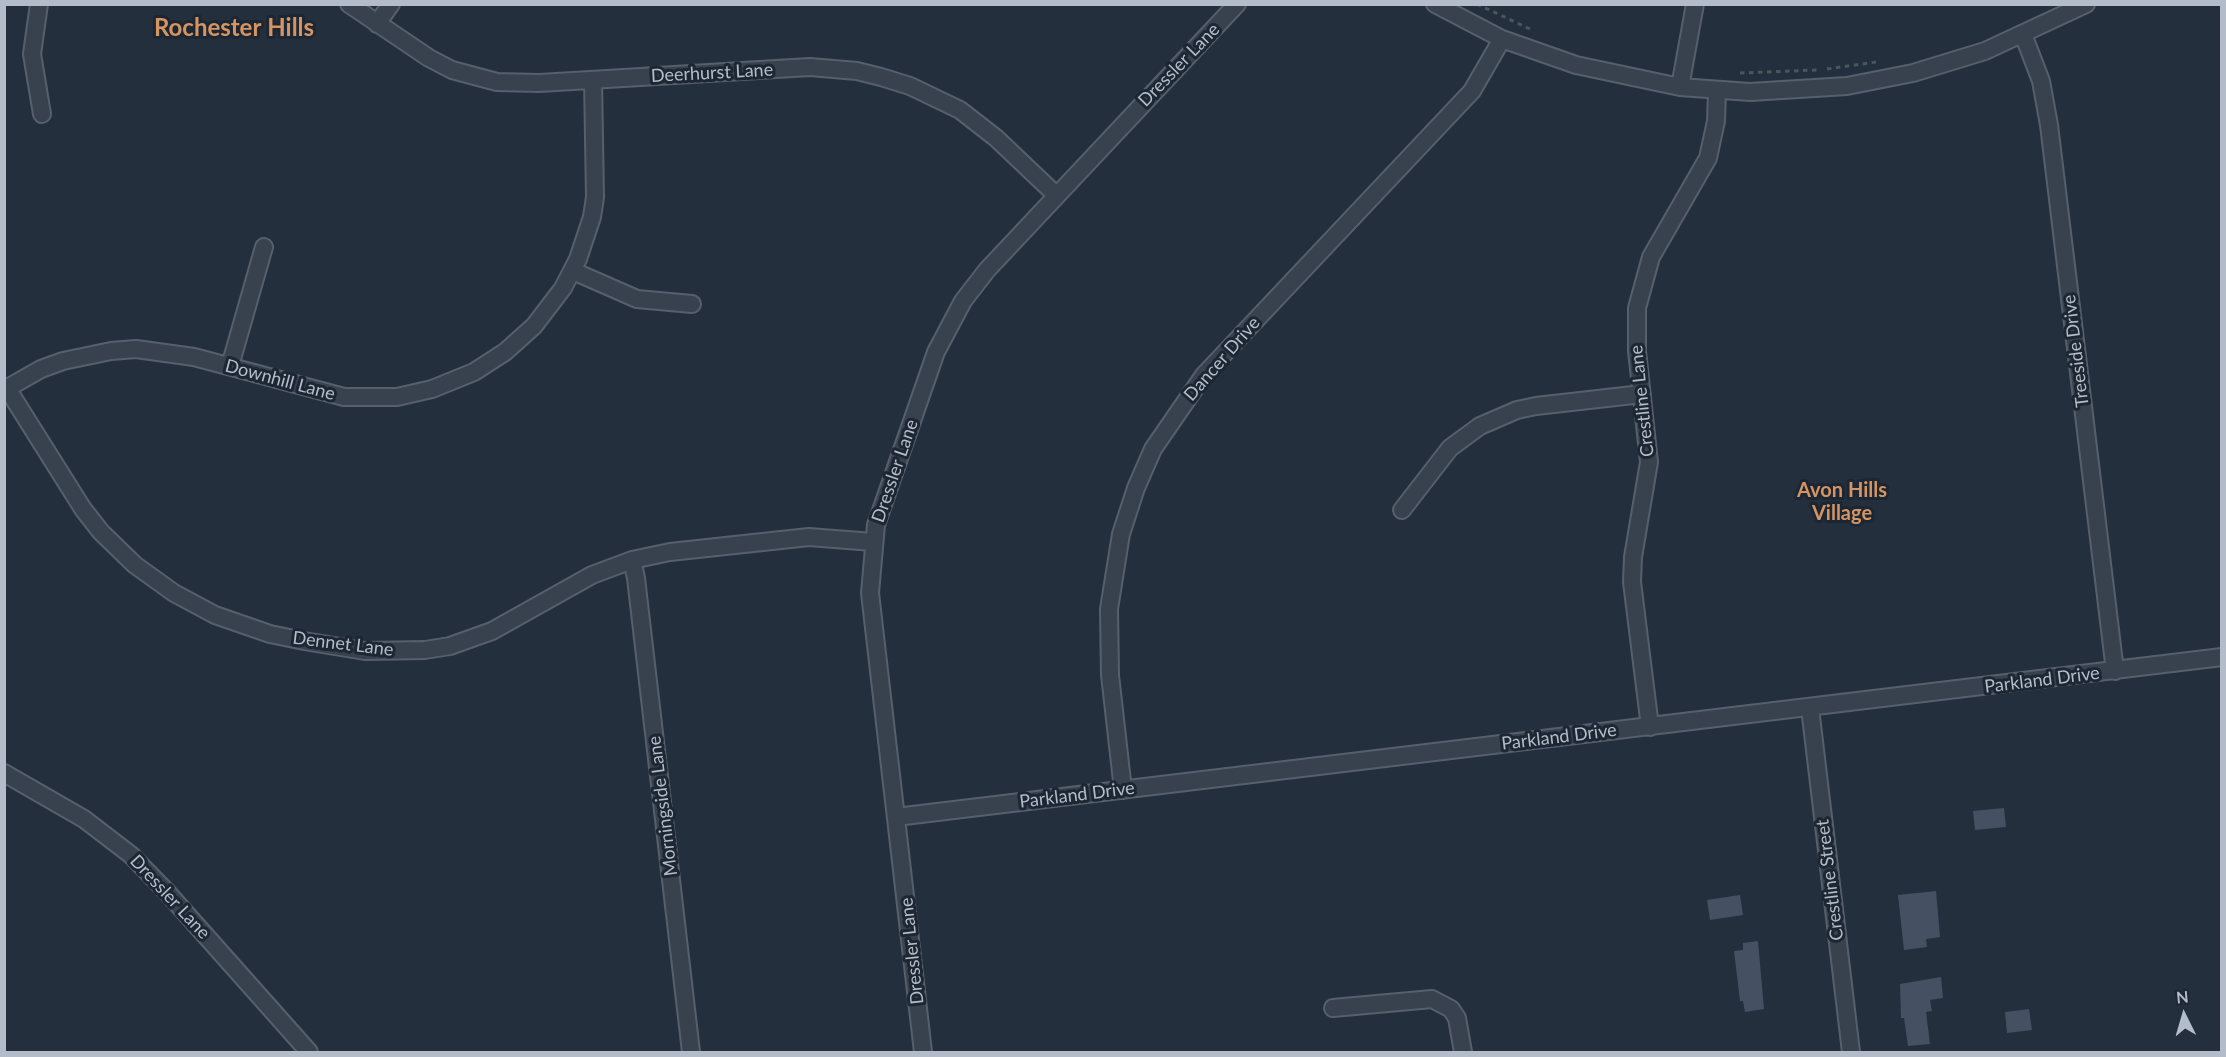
<!DOCTYPE html>
<style>
body{margin:0}
#map{position:relative;width:2226px;height:1057px;overflow:hidden;background:#242f3e;font-family:Lato,sans-serif}
canvas{display:block}
.frame{position:absolute;inset:0;border:6px solid #b4bcc9;pointer-events:none}
.north{position:absolute;left:2154px;top:985px;width:60px;height:60px;-webkit-text-stroke:4px #1d2633;paint-order:stroke;rotate:355deg;font-size:16px;font-weight:700;line-height:24px;text-align:center;color:#b4bcc9}
.north::after{content:'';display:block;margin:auto;width:21px;height:27px;background:#b4bcc9;clip-path:polygon(50% 0,100% 100%,50% 72%,0 100%)}
</style>
<div id="map">
<canvas width="2226" height="1057"></canvas>
<div class="frame"></div>
<div class="north">N</div>
</div>
<script>
const context = document.querySelector('canvas').getContext('2d');
context.lineJoin = 'round';
function fillPath(path, color) { context.fillStyle = color; context.fill(path, 'evenodd'); }
const poly = rows => new Path2D(rows.map(r => 'M' + r).join(''));
function strokePath(path, color, width, dash) { context.strokeStyle = color; context.lineWidth = width; context.lineCap = dash ? 'butt' : 'round'; context.setLineDash(dash || []); context.stroke(path); }
function drawText(font, color, halo, rows, align = 'center') {
  context.font = font + ' Lato,sans-serif'; context.lineWidth = 6; context.setLineDash([]); context.textBaseline = 'middle'; context.strokeStyle = halo; context.fillStyle = color; for (const [text, x, y, turn = 0] of rows) {
    context.save(); context.translate(x, y); context.rotate((+turn || 0) * Math.PI / 180); context.textAlign = isNaN(turn) ? turn : align; if (halo) context.strokeText(text, 0, 0); context.fillText(text, 0, 0); context.restore();
  }
}
fillPath(poly([
 [2004,808,2006,827,1975,830,1973,811],
 [1936,891,1940,937,1926,939,1927,947,1904,950,1898,895],
 [1740,895,1743,915,1710,920,1707,900],
 [1758,941,1764,1009,1745,1012,1743,1001,1740,1001,1734,951,1743,950,1743,943],
 [1941,977,1943,998,1930,1000,1932,1011,1926,1012,1930,1044,1908,1046,1904,1018,1901,1018,1900,984],
 [2029,1009,2032,1030,2007,1033,2005,1012]
]), '#455162');
const street = poly([
 [39,4,32,54,42,114],
 [349,4,429,58,452,70,497,82,539,83,810,67,857,71,881,77,910,86,960,110,996,138,1056,195],
 [1435,4,1502,39,1576,65,1680,87,1750,92,1847,86,1913,73,1985,51,2086,4],
 [377,24,391,4],
 [2023,34,2041,81,2049,125,2115,671],
 [1680,87,1695,4],
 [573,271,637,299,692,304],
 [230,366,264,247],
 [7,388,83,509,101,532,135,565,174,593,215,615,270,634,304,641,365,651,425,650,450,646,492,631,592,575,632,560,670,552,809,537,873,542],
 [4,390,41,369,63,361,111,351,136,349,194,357,344,397,397,397,432,389,474,372,505,352,534,326,563,288,578,259,592,217,595,197,593,80],
 [1402,510,1450,448,1480,426,1517,410,1536,406,1642,394],
 [632,560,636,578,691,1052],
 [1810,708,1851,1052],
 [1650,727,1632,582,1633,557,1649,462,1637,351,1637,308,1651,257,1708,158,1716,121,1717,91],
 [4,773,84,819,131,855,166,891,309,1052],
 [1123,790,1110,675,1109,609,1121,534,1136,488,1153,449,1204,375,1472,91,1502,39],
 [896,817,2222,657],
 [1333,1008,1432,999,1451,1009,1457,1018,1463,1052],
 [923,1052,870,593,876,525,936,352,963,301,987,270,1237,4]
]);
strokePath(street, '#565f6c', 20);
strokePath(poly([
 [1477,4,1532,30],
 [1827,69,1876,62],
 [1740,73,1817,70]
]), '#44595c', 3, [4.5, 4.5]);
strokePath(street, '#38414e', 16);
drawText('18px', '#b4bcc9', '#1d2633', [
 ["Dressler Lane",1179,65,-46],
 ["Deerhurst Lane",712,73,-3],
 ["Treeside Drive",2076,351,-97],
 ["Dancer Drive",1222,359,-49],
 ["Downhill Lane",280,380,15],
 ["Crestline Lane",1642,401,-96],
 ["Dressler Lane",895,471,-71],
 ["Dennet Lane",343,644,7],
 ["Parkland Drive",2042,680,-7],
 ["Parkland Drive",1559,737,-7],
 ["Parkland Drive",1077,795,-7],
 ["Morningside Lane",663,806,-97],
 ["Crestline Street",1830,880,-97],
 ["Dressler Lane",170,897,47],
 ["Dressler Lane",912,951,-96]
]);
drawText('bold 20px', '#d59563', '#1d2633', [
 ["Avon Hills",1842,491],
 ["Village",1842,514]
]);
drawText('bold 24px', '#d59563', '#1d2633', [
 ["Rochester Hills",234,28]
]);
</script>
